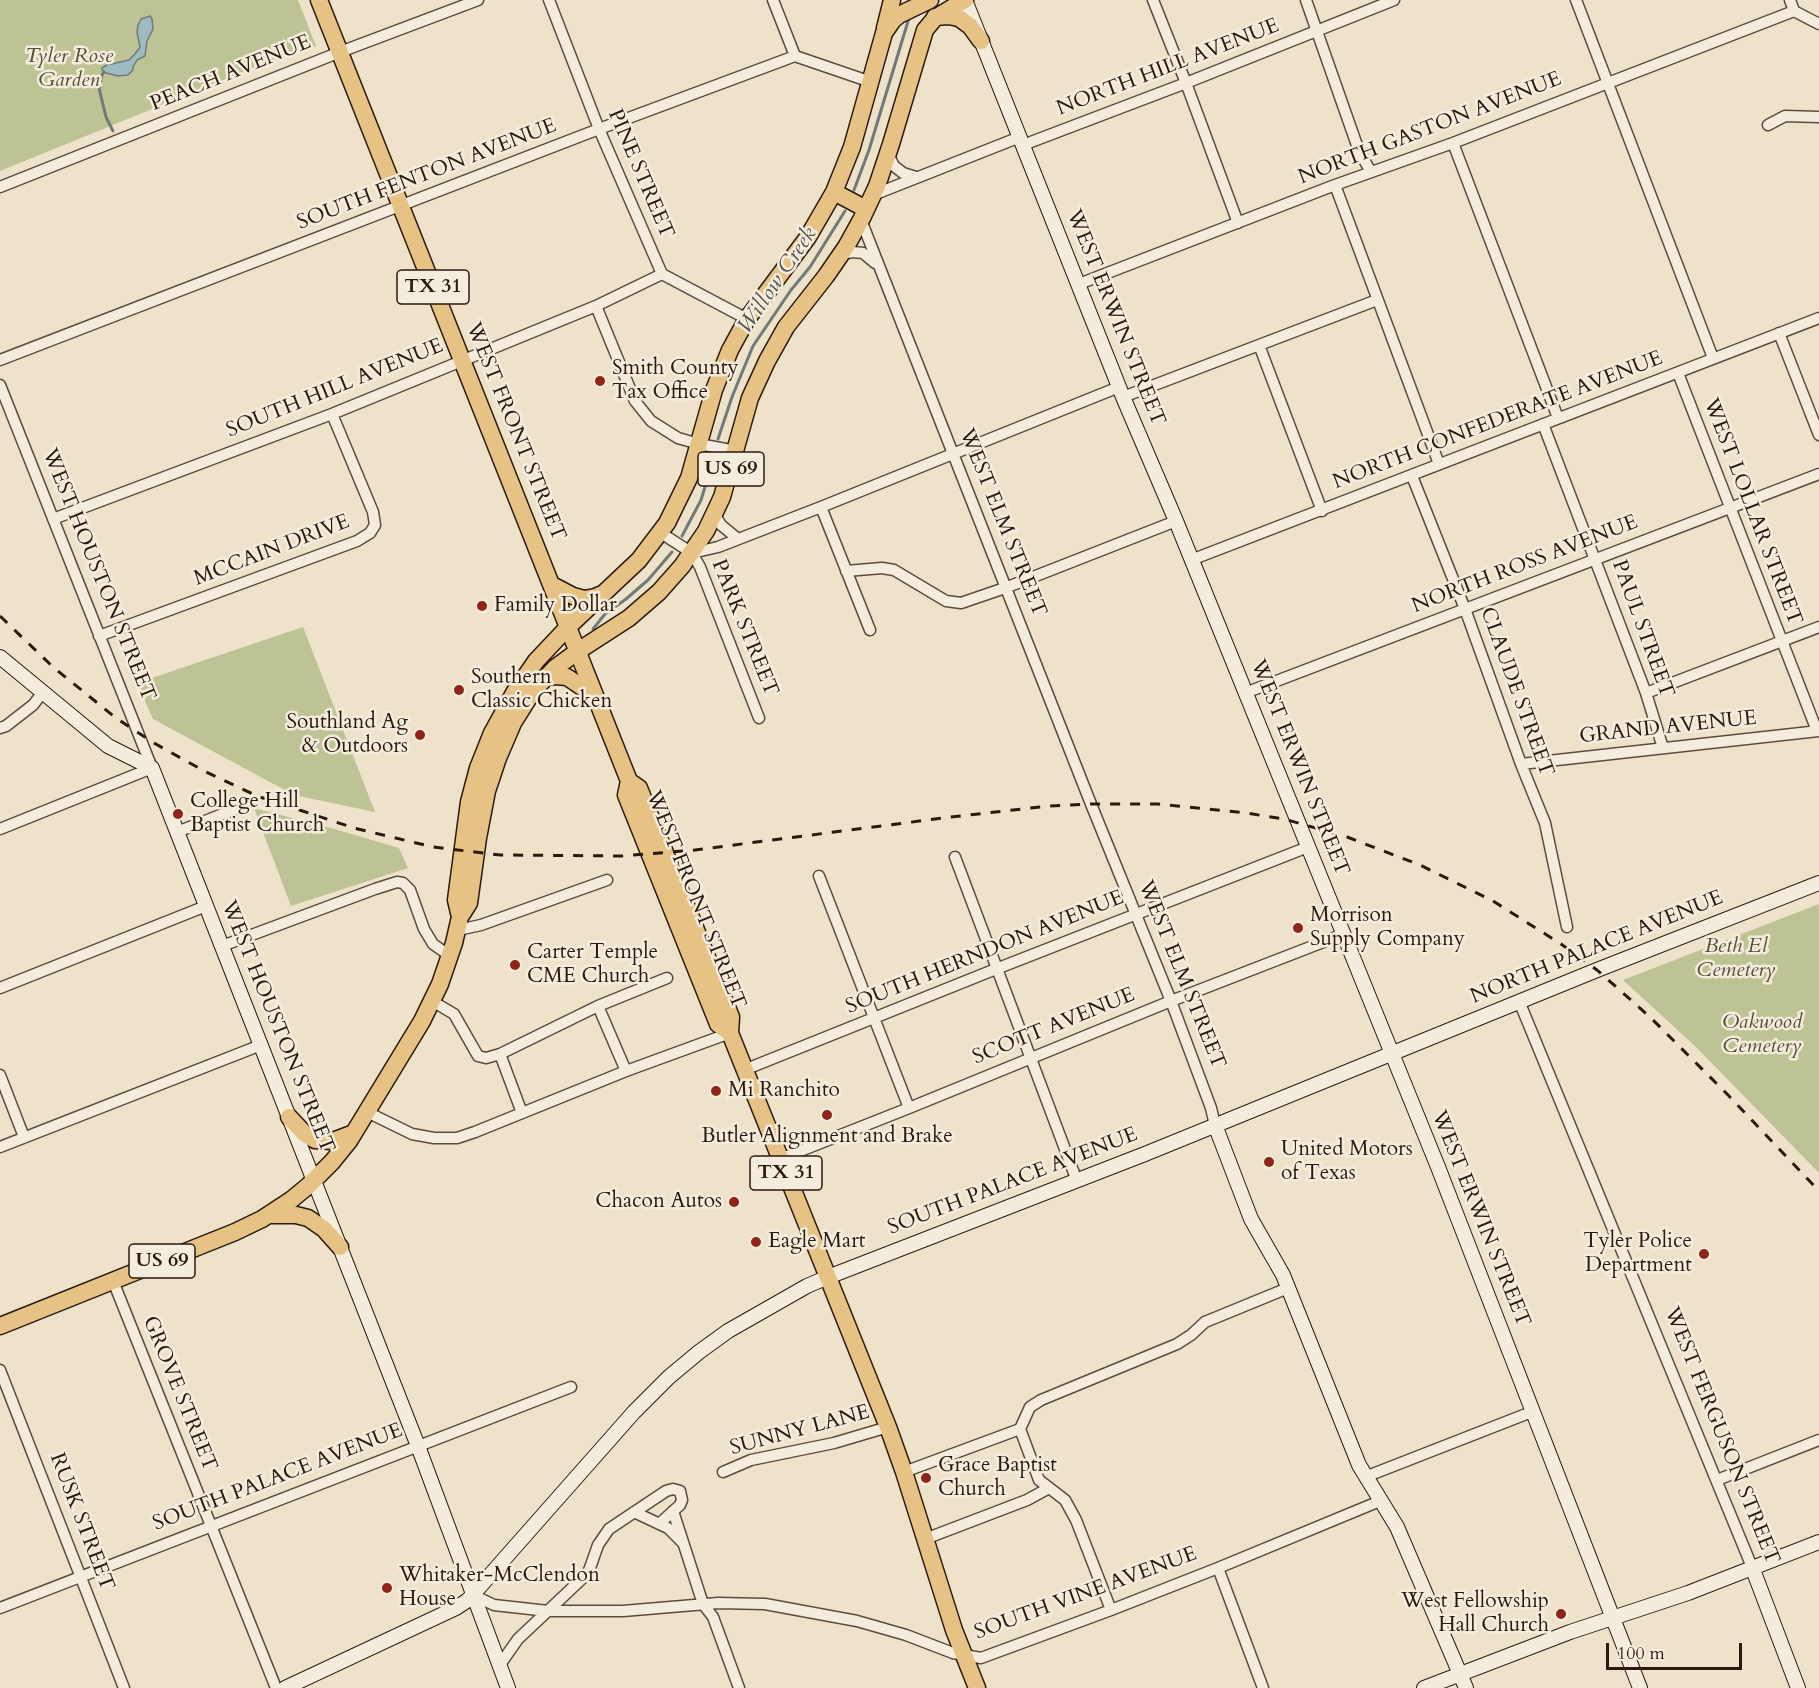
<!DOCTYPE html>
<style>
body{margin:0}
#map{position:relative;width:1819px;height:1688px;overflow:hidden;background:#eee3ca;font-family:Cardo,serif}
canvas{display:block}
.scale{position:absolute;left:1606px;top:1643px;width:136px;height:27px;box-sizing:border-box;border:3px solid #2b190f;border-top:0;padding-left:8px;font-size:18px;line-height:21px;white-space:nowrap;color:#2b190f;-webkit-text-stroke:4px #f4eddd;paint-order:stroke}
</style>
<div id="map">
<canvas width="1819" height="1688"></canvas>
<div class="scale">100 m</div>
</div>
<script>
const context = document.querySelector('canvas').getContext('2d');
context.lineJoin = 'round';
function fillPath(path, color) { context.fillStyle = color; context.fill(path, 'evenodd'); }
const poly = rows => new Path2D(rows.map(r => 'M' + r).join(''));
function strokePath(path, color, width, dash) { context.strokeStyle = color; context.lineWidth = width; context.lineCap = dash ? 'butt' : 'round'; context.setLineDash(dash || []); context.stroke(path); }
function drawText(font, color, halo, rows, align = 'center') {
  context.font = font + ' Cardo,serif'; context.lineWidth = 5; context.setLineDash([]); context.textBaseline = 'middle'; context.strokeStyle = halo; context.fillStyle = color; for (const [text, x, y, turn = 0] of rows) {
    context.save(); context.translate(x, y); context.rotate((+turn || 0) * Math.PI / 180); context.textAlign = isNaN(turn) ? turn : align; if (halo) context.strokeText(text, 0, 0); context.fillText(text, 0, 0); context.restore();
  }
}
fillPath(poly([
 [0,0,298,0,316,46,270,61,0,171],
 [303,627,375,812,294,795,153,719,137,683],
 [254,808,338,830,399,848,408,868,291,906],
 [1819,904,1819,1173,1696,1047,1623,980]
]), '#bdc394');
const water = poly([
 [150,16,152,19,153,29,147,41,145,56,137,60,133,67,133,70,128,75,118,76,106,73,102,70,102,68,107,65,129,60,135,54,140,47,137,32,138,25,141,19,150,16]
]);
fillPath(water, '#9fbbc2');
strokePath(water, '#717a7a', 1.5);
strokePath(poly([
 [104,72,102,75,99,88,106,117,113,131],
 [854,190,869,150,909,18],
 [718,439,732,397,753,346,791,290,810,267,845,211],
 [682,536,701,500,714,458],
 [593,629,605,614,626,599,648,580,672,552]
]), '#717a7a', 3);
const street = poly([
 [549,0,599,129,662,274,747,319],
 [773,0,795,56],
 [1153,0,1186,83,1238,223],
 [1306,0,1359,151,1371,172],
 [1576,0,1713,358],
 [1790,0,1794,11,1819,24],
 [1768,125,1785,116,1819,117],
 [1453,143,1558,418],
 [1023,145,1186,83,1394,0],
 [888,154,894,166,903,173,916,177],
 [1335,185,1439,464],
 [0,187,340,52,478,0],
 [873,195,1020,137],
 [861,220,1091,804,1171,1001,1211,1108,1215,1125],
 [841,254,853,252,863,253,875,263],
 [1079,284,1335,185,1453,143,1794,11],
 [596,306,635,401,651,421,678,438,699,444,736,451],
 [1779,333,1819,435],
 [1259,345,1322,511],
 [0,360,599,129,795,56,871,82],
 [1678,373,1817,731],
 [0,385,152,768,0,829],
 [1123,397,1377,300],
 [1543,424,1646,693,1663,748],
 [1412,476,1465,609,1521,764,1545,823,1567,927],
 [821,507,870,630],
 [714,514,721,525,738,539],
 [53,519,332,414,596,306,662,274],
 [661,533,692,553,700,567,759,718],
 [692,553,718,547,821,507,1119,387],
 [1191,560,1819,318],
 [846,571,882,568,894,570,946,601,961,603,1005,588,1176,521],
 [99,636,357,541,370,533,375,525,373,512,332,414],
 [1245,693,1819,474],
 [1646,693,1819,627],
 [0,728,6,726,33,705,43,692],
 [1521,764,1819,731],
 [177,832,246,805],
 [955,857,1077,1181],
 [819,876,909,1108],
 [458,930,481,925,607,880],
 [222,946,375,889,397,882,403,883,410,890,424,929,433,944,450,956],
 [0,988,206,906],
 [432,1001,454,1014,478,1056,486,1058,500,1054,522,1113],
 [1519,1001,1752,1567],
 [598,1006,626,1071],
 [500,1054,598,1006,667,978],
 [744,1070,996,969,1308,847],
 [0,1075,24,1137],
 [367,1112,412,1134,434,1138,457,1138,475,1132,626,1071,730,1033],
 [0,1147,261,1045],
 [780,1159,909,1108,1171,1001,1344,934],
 [113,1281,276,1688],
 [0,1370,124,1688],
 [1020,1429,1030,1407,1041,1400,1177,1344,1191,1335,1205,1322,1288,1288],
 [1020,1429,1039,1480,1065,1500,1076,1520,1111,1610],
 [723,1472,751,1460,834,1443,888,1427],
 [904,1472,1020,1429],
 [1365,1477,1534,1411],
 [1717,1480,1819,1440],
 [673,1511,703,1604,713,1617,739,1688],
 [634,1512,668,1528,682,1542],
 [925,1539,1027,1500,1049,1488],
 [1218,1568,1263,1688],
 [473,1595,494,1605,548,1611,623,1611,718,1603,765,1604,857,1621,906,1635,953,1653,981,1658,1111,1610,1218,1568,1380,1501],
 [0,1608,571,1387],
 [499,1666,518,1639,587,1574,590,1568,598,1545,609,1529,666,1491,673,1489,680,1491,682,1500,680,1505,659,1524]
]);
const secondary = poly([
 [965,0,1123,397,1176,521,1438,1167,1640,1688],
 [0,657,108,746,152,768,418,1446,508,1688],
 [1215,1125,1251,1219,1283,1275,1359,1465,1397,1527,1466,1688],
 [1752,1567,1798,1688],
 [285,1688,456,1608,468,1600,634,1412,669,1377,699,1352,728,1331,807,1286,828,1277,1145,1154,1597,970,1819,883],
 [1424,1688,1570,1632,1688,1593,1819,1542]
]);
const primary = poly([
 [319,0,629,781,639,788,731,1017,730,1033,888,1427,904,1472,954,1630,977,1688],
 [935,17,948,16,959,18,970,26,981,41],
 [885,28,892,0],
 [834,192,866,209],
 [552,585,573,596,584,599,595,597,602,594],
 [545,677,556,676,567,677,595,696],
 [629,781,626,795,718,1024,730,1033],
 [460,917,456,900,469,802,478,768,492,733,514,693,536,661,569,626,639,560,667,523,689,478,714,390,730,350,747,319,808,237,834,192,852,147,884,33,893,20,899,15,930,0],
 [289,1117,305,1134,315,1140,333,1141,354,1133],
 [269,1215,296,1215,308,1218,324,1229,340,1247],
 [0,1326,235,1232,262,1219,291,1200,308,1186,332,1162,349,1141,422,1021,440,984,454,943,460,917,469,903,478,838,487,791,498,758,513,723,533,691,555,668,578,651,629,618,659,592,682,566,706,531,722,497,750,398,767,361,786,327,826,276,846,247,862,218,877,186,891,144,925,30,935,18,965,0]
]);
strokePath(street, '#5c4c3e', 13);
strokePath(secondary, '#2b190f', 16);
strokePath(primary, '#2b190f', 19);
strokePath(street, '#f4eddd', 10);
strokePath(secondary, '#f4eddd', 14);
strokePath(primary, '#e7c285', 16);
strokePath(poly([
 [0,616,53,667,116,718,154,743,206,772,257,796,354,828,433,847,500,855,622,856,695,850,943,818,1048,806,1091,804,1158,804,1246,813,1284,819,1347,837,1420,865,1493,901,1561,944,1597,970,1650,1017,1729,1096,1819,1191]
]), '#2b190f', 3, [10, 10]);
for (const [x, y, r, color] of [
 [600,381,6,"#8f2418"],
 [482,606,6,"#8f2418"],
 [459,690,6,"#8f2418"],
 [420,735,6,"#8f2418"],
 [178,814,6,"#8f2418"],
 [1298,928,6,"#8f2418"],
 [515,965,6,"#8f2418"],
 [716,1091,6,"#8f2418"],
 [827,1115,6,"#8f2418"],
 [1269,1162,6,"#8f2418"],
 [734,1202,6,"#8f2418"],
 [756,1242,6,"#8f2418"],
 [1704,1254,6,"#8f2418"],
 [926,1478,6,"#8f2418"],
 [387,1588,6,"#8f2418"],
 [1561,1614,6,"#8f2418"]
]) { const dot = new Path2D(); dot.arc(x, y, r, 0, 2 * Math.PI); context.fillStyle = color; context.fill(dot); strokePath(dot, '#f4eddd', 2); }
for (const [x, y, w] of [
 [433,287,72],
 [731,469,66],
 [786,1173,72],
 [162,1261,66]
]) { const box = new Path2D(); box.roundRect(x - w / 2, y - 17, w, 34, 4.5); context.fillStyle = '#f4eddd'; context.fill(box); strokePath(box, '#2b190f', 1.5); }
drawText('bold 20px', '#2b190f', null, [
 ["TX 31",433,287],
 ["US 69",731,469],
 ["TX 31",786,1173],
 ["US 69",162,1261]
]);
drawText('italic 21px', '#574c37', '#f4eddd', [
 ["Tyler Rose",69,57],
 ["Garden",69,81],
 ["Beth El",1736,947],
 ["Cemetery",1736,971],
 ["Oakwood",1762,1023],
 ["Cemetery",1762,1047]
]);
drawText('21px', '#2b190f', '#f4eddd', [
 ["NORTH HILL AVENUE",1168,68,-21],
 ["PEACH AVENUE",231,74,-22],
 ["NORTH GASTON AVENUE",1430,129,-21],
 ["PINE STREET",640,174,67],
 ["SOUTH FENTON AVENUE",427,175,-21],
 ["WEST ERWIN STREET",1115,318,68],
 ["SOUTH HILL AVENUE",335,389,-22],
 ["NORTH CONFEDERATE AVENUE",1498,421,-21],
 ["WEST FRONT STREET",515,432,68],
 ["WEST LOLLAR STREET",1752,512,69],
 ["WEST ELM STREET",1002,523,68],
 ["MCCAIN DRIVE",272,551,-21],
 ["NORTH ROSS AVENUE",1525,565,-21],
 ["WEST HOUSTON STREET",98,575,68],
 ["PARK STREET",744,628,68],
 ["PAUL STREET",1642,629,70],
 ["CLAUDE STREET",1516,692,70],
 ["GRAND AVENUE",1668,728,-6],
 ["WEST ERWIN STREET",1299,768,68],
 ["WEST FRONT STREET",695,900,68],
 ["NORTH PALACE AVENUE",1597,948,-22],
 ["SOUTH HERNDON AVENUE",985,953,-22],
 ["WEST ELM STREET",1181,975,68],
 ["WEST HOUSTON STREET",277,1027,68],
 ["SCOTT AVENUE",1054,1027,-22],
 ["SOUTH PALACE AVENUE",1013,1182,-21],
 ["WEST ERWIN STREET",1480,1219,68],
 ["GROVE STREET",179,1394,68],
 ["SUNNY LANE",800,1431,-15],
 ["WEST FERGUSON STREET",1721,1436,68],
 ["SOUTH PALACE AVENUE",278,1478,-21],
 ["RUSK STREET",81,1522,69],
 ["SOUTH VINE AVENUE",1086,1594,-20]
]);
drawText('21px', '#2b190f', '#f4eddd', [
 ["Smith County",612,369],
 ["Tax Office",612,393],
 ["Family Dollar",494,606],
 ["Southern",471,678],
 ["Classic Chicken",471,702],
 ["Southland Ag",408,723,"right"],
 ["& Outdoors",408,747,"right"],
 ["College Hill",190,802],
 ["Baptist Church",190,826],
 ["Morrison",1310,916],
 ["Supply Company",1310,940],
 ["Carter Temple",527,953],
 ["CME Church",527,977],
 ["Mi Ranchito",728,1091],
 ["Butler Alignment and Brake",827,1137,"center"],
 ["United Motors",1281,1150],
 ["of Texas",1281,1174],
 ["Chacon Autos",722,1202,"right"],
 ["Eagle Mart",768,1242],
 ["Tyler Police",1692,1242,"right"],
 ["Department",1692,1266,"right"],
 ["Grace Baptist",938,1466],
 ["Church",938,1490],
 ["Whitaker-McClendon",399,1576],
 ["House",399,1600],
 ["West Fellowship",1549,1602,"right"],
 ["Hall Church",1549,1626,"right"]
], 'left');
drawText('italic 22px', '#54524e', '#f4eddd', [
 ["Willow Creek",778,281,-56]
]);
</script>
